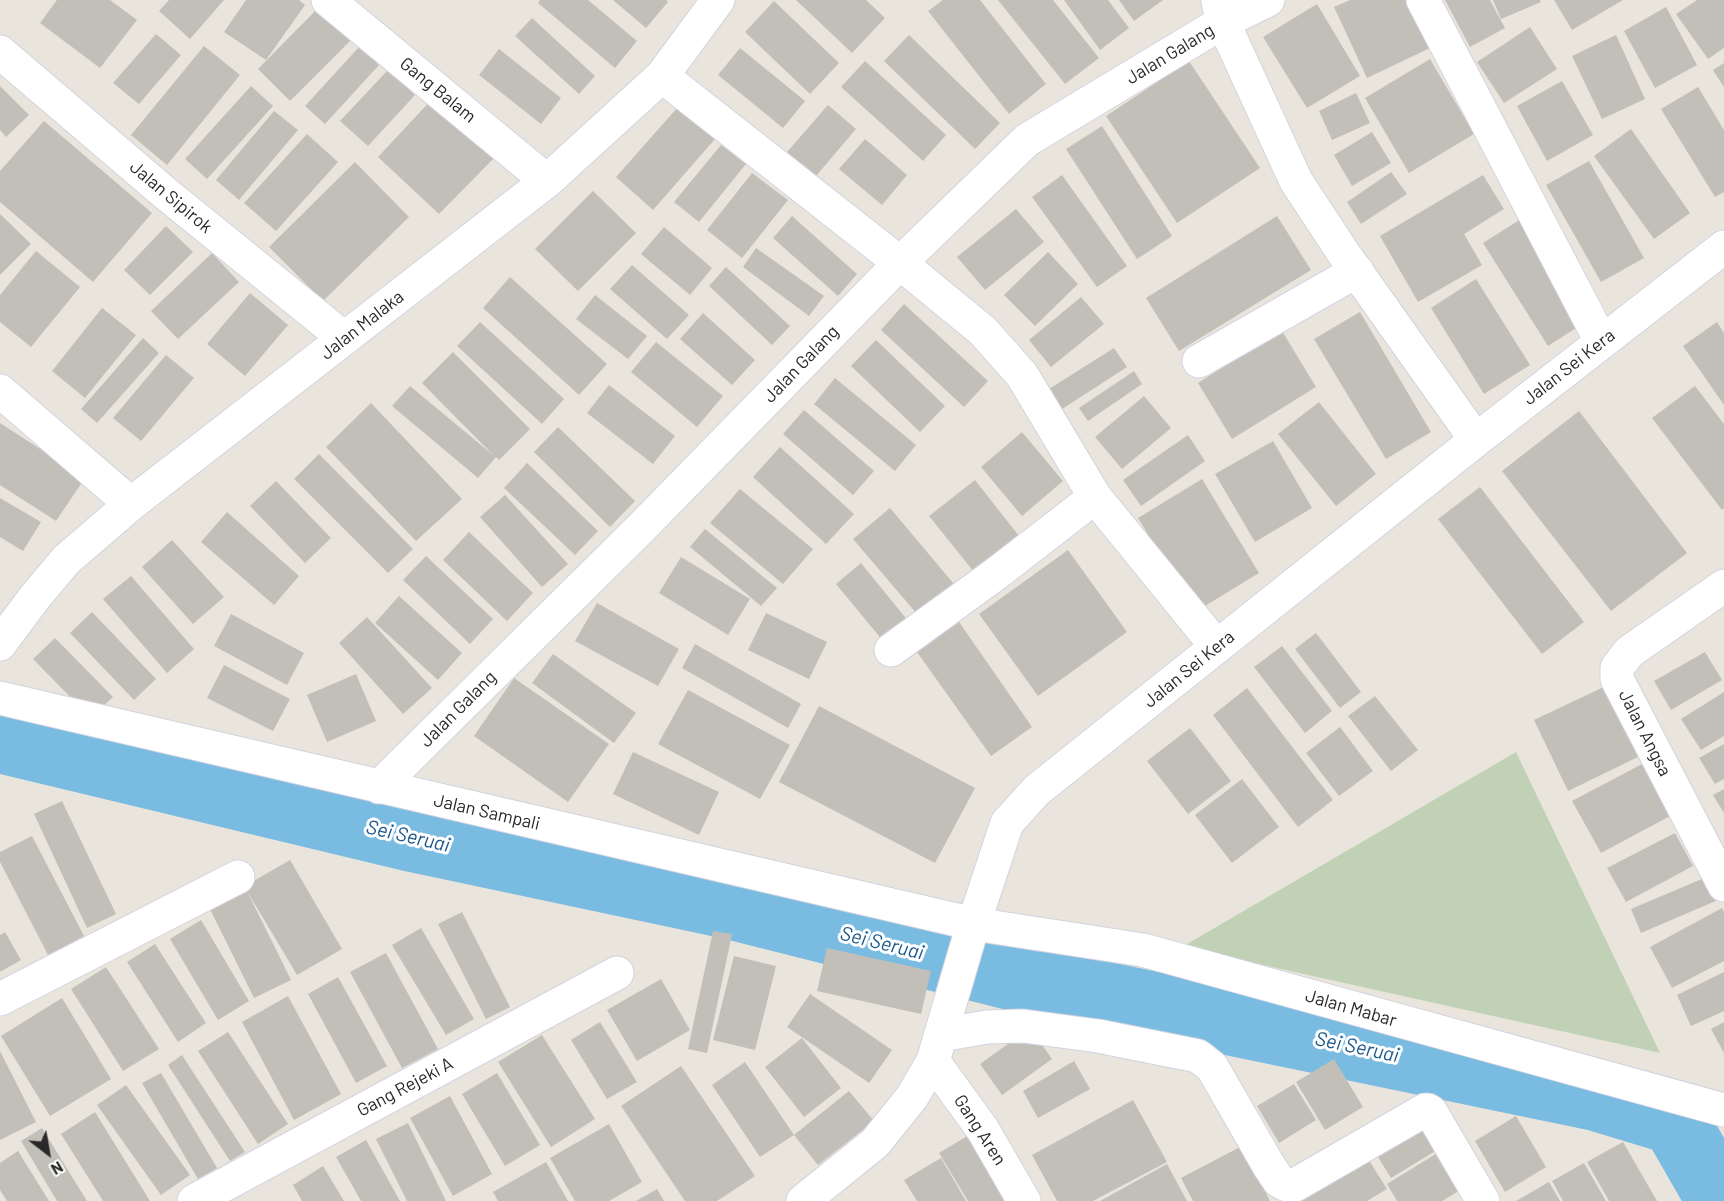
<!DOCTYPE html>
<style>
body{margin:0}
#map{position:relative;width:1724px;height:1201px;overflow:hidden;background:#e9e5dc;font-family:Barlow,sans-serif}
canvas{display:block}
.north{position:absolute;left:18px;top:1123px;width:60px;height:60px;-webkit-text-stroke:4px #fff;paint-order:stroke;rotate:149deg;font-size:16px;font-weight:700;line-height:24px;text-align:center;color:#292929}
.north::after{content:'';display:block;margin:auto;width:21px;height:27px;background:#292929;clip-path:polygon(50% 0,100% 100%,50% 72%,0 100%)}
</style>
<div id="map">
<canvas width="1724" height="1201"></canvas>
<div class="north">N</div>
</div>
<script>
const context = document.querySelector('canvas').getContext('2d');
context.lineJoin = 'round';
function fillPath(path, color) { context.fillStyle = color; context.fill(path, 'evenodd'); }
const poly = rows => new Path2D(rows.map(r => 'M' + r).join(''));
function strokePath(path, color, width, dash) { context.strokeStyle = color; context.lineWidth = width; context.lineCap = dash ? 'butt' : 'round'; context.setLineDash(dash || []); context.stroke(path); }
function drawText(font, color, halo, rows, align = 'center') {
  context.font = font + ' Barlow,sans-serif'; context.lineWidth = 6; context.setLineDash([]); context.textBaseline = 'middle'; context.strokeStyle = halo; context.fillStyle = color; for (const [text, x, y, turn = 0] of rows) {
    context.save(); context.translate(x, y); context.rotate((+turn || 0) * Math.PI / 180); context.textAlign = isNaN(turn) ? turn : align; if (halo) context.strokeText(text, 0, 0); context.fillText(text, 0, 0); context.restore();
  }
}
fillPath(poly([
 [1516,752,1660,1053,1182,947]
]), '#c0d1b5');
strokePath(poly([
 [0,739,408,837,729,905,1015,977,1596,1097,1675,1121,1721,1201]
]), '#7abbe1', 68);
fillPath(poly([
 [57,0,110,0,137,20,100,68,40,23],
 [169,0,224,0,190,39,159,11],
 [246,0,299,0,305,5,266,60,224,32],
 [540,0,588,0,637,41,615,68,538,3],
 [613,0,666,0,668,2,646,28],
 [796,0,866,0,885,18,852,53],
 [943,0,980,0,1046,84,1009,114,928,11],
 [998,0,1053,0,1099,58,1065,84],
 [1064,0,1108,0,1129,28,1100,50],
 [1119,0,1163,0,1134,21],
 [1350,0,1407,0,1430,48,1367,78,1334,7],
 [1445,0,1490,0,1505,28,1470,47],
 [1493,0,1540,0,1541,2,1501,19],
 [1554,0,1623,0,1572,30],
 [1697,0,1724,0,1724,48,1708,59,1676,14],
 [774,1,839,63,810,94,745,32],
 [1317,4,1360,76,1307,108,1263,37],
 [319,7,352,39,290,101,258,69],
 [1666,7,1697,65,1655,88,1624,31],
 [532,18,595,76,579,94,515,36],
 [1530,27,1557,69,1504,103,1477,62],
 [156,34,181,55,139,104,113,83],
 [909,35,1000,123,975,149,884,61],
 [1616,35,1645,99,1602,119,1572,56],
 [204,46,240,75,167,165,131,135],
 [359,47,379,65,325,124,305,106],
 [740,48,805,101,783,128,718,75],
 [499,49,561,98,541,124,479,75],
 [1430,59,1474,134,1409,173,1365,98],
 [865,61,946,135,923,161,841,87],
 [1189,61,1260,168,1177,223,1106,116],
 [1724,63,1724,87,1713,70],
 [388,70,415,95,368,146,340,121],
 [1562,81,1593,135,1547,161,1517,106],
 [0,86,29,115,6,137,0,130],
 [251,86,273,106,207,179,185,159],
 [1698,87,1724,130,1724,192,1715,197,1661,109],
 [1356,93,1370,123,1332,140,1319,111],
 [434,97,496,156,439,214,378,157],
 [828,105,856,129,816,176,787,152],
 [678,107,715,139,653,210,616,177],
 [274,111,298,130,239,200,216,180],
 [44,121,152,213,93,282,0,202,0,171],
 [1102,126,1172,236,1137,259,1066,149],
 [1631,129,1690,213,1654,239,1594,156],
 [1372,132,1391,163,1352,186,1334,155],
 [307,134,338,162,276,231,244,203],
 [865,139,907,175,882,205,839,169],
 [721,145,746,164,699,222,674,202],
 [1589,161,1644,258,1601,282,1546,185],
 [355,162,409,217,323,301,269,247],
 [1391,172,1407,194,1361,224,1347,202],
 [752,173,788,200,742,258,707,230],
 [1062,175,1127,266,1097,287,1032,197],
 [1483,175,1504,209,1464,234,1482,265,1418,302,1380,236],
 [593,191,636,233,578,291,535,249],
 [1016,209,1044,242,985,290,957,257],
 [0,214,31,244,0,275],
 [792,216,857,274,838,296,773,238],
 [1277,216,1311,270,1179,351,1146,298],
 [1521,219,1587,321,1548,346,1483,243],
 [166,226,193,252,150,295,124,270],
 [664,227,712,268,690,295,641,254],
 [756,248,824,296,809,316,743,267],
 [36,251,80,287,31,347,0,322,0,295],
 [1048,252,1078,284,1035,326,1004,295],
 [212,253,239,282,178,339,151,311],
 [632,265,689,315,667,339,610,289],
 [726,267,790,326,772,345,709,286],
 [510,277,607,364,579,395,483,308],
 [1476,279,1530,365,1484,394,1431,308],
 [250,293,288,325,245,376,207,344],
 [595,295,647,336,628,359,576,319],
 [1081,297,1104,324,1051,367,1029,340],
 [904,304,988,381,964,407,881,330],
 [102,308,136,335,85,398,52,371],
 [1360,312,1431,432,1386,459,1314,339],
 [703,313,755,360,732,385,680,339],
 [480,322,564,399,542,424,457,346],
 [1717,322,1724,333,1724,405,1683,346],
 [1282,331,1316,387,1232,439,1198,383],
 [143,338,159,353,97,423,81,409],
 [876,340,945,406,920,432,851,366],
 [656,342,723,396,697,427,631,372],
 [1114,348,1127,367,1062,409,1049,389],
 [453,352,530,429,499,460,496,457,478,478,392,406,410,386,493,455,422,383],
 [166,355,194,378,141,441,113,418],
 [1134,371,1142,384,1088,421,1079,408],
 [835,378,916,445,895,471,814,404],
 [609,385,675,436,653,464,587,413],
 [1695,386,1724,424,1724,508,1722,510,1652,418],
 [1144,396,1171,428,1122,469,1095,437],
 [1319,402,1376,474,1336,506,1278,434],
 [371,403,462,499,416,541,326,447],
 [804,410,874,471,853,495,783,434],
 [1579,411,1687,553,1611,611,1502,471],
 [0,423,85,478,56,521,0,485],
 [558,427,635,501,610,527,534,452],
 [1022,432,1063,481,1022,516,981,467],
 [1188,435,1205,461,1141,506,1123,480],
 [1273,441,1312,508,1255,542,1215,474],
 [780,447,854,514,826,544,753,477],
 [319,454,413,549,388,573,294,479],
 [527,463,598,531,575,555,504,488],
 [1202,479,1259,573,1195,612,1138,518],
 [975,480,1019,536,974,572,929,516],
 [276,481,331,538,305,563,250,506],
 [1480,487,1584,622,1542,654,1438,519],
 [740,489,813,549,783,584,710,523],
 [505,495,568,564,542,587,480,517],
 [0,498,41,522,23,551,0,537],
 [890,508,959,590,923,621,853,539],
 [227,512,299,576,274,605,201,542],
 [705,529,777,588,761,606,690,547],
 [469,532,533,593,507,621,443,560],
 [172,540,224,597,193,624,142,567],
 [1068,550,1127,632,1038,696,979,614],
 [426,556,493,619,470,644,403,580],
 [681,557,750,599,728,635,659,593],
 [861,563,913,627,888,647,836,584],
 [131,576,194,649,167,673,103,599],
 [399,596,462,653,438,680,375,623],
 [597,603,679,649,658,686,575,641],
 [92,612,156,679,134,700,70,633],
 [766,613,827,642,809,679,748,650],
 [231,614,304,653,287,685,214,646],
 [367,617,432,688,403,714,339,643],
 [959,622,1032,727,991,756,917,652],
 [1316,633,1361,692,1340,708,1295,649],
 [55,638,113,697,91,718,33,659],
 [695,644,801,704,788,728,682,668],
 [1282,646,1332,711,1305,733,1254,667],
 [1705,652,1722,680,1671,710,1654,681],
 [553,654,636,713,614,743,532,683],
 [224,665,290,699,273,731,207,698],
 [356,674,376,721,327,742,307,695],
 [514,678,609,744,568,802,474,736],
 [1608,685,1642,755,1568,791,1534,720],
 [1247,688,1333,800,1298,827,1213,715],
 [688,690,790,745,760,799,658,744],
 [1724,692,1724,736,1701,750,1681,719],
 [1375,696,1418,750,1391,771,1348,716],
 [819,706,975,788,935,863,779,782],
 [1340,727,1373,771,1339,796,1306,753],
 [1190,728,1231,781,1188,814,1147,761],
 [1724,744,1724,779,1715,784,1699,758],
 [633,752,719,792,699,835,613,794],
 [1644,763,1672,815,1601,853,1572,801],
 [1242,779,1279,827,1232,863,1195,815],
 [1724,789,1724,813,1713,795],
 [62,801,116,914,87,928,34,814],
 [1675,833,1693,866,1626,902,1607,868],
 [32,836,84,936,48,955,0,862,0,852],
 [290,860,342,949,297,975,247,891,291,980,254,998,208,905,245,886],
 [1709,876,1718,900,1641,933,1631,909],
 [1722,908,1724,912,1724,961,1672,988,1650,947],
 [462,912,510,1007,486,1019,438,924],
 [201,920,249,1001,218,1020,170,939],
 [421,928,474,1019,446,1035,392,945],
 [713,931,732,934,707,1053,688,1049],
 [5,932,21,960,0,972,0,935],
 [155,944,206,1023,178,1042,127,962],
 [827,948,931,971,921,1014,817,991],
 [386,953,438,1049,402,1068,350,972],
 [734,956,776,966,755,1050,713,1040],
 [106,967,159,1049,123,1071,71,989],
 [1724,972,1724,1011,1691,1026,1677,995],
 [338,977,387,1066,356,1083,308,994],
 [661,979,690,1030,637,1061,607,1010],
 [810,994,892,1050,869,1083,787,1027],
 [288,996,341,1094,294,1120,242,1022],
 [62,998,111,1079,50,1116,1,1036],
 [600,1022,637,1082,607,1099,571,1040],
 [1724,1022,1724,1053,1711,1029],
 [1030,1028,1052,1059,1002,1095,980,1064],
 [228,1032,288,1124,258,1144,198,1051],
 [542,1035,595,1119,551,1147,498,1062],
 [802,1038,841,1088,804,1117,765,1067],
 [0,1051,36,1122,0,1140],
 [182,1055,245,1152,230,1161,168,1065],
 [1334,1059,1363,1107,1325,1130,1296,1082],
 [1074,1061,1090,1089,1038,1118,1023,1091],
 [745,1062,794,1135,760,1157,712,1085],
 [681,1066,755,1176,717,1201,685,1201,621,1106],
 [161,1073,217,1168,198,1179,142,1083],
 [497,1073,540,1145,505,1166,462,1094],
 [1294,1084,1316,1120,1279,1143,1257,1106],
 [126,1085,190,1175,161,1195,97,1105],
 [849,1091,874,1121,818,1165,794,1135],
 [450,1096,492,1174,453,1196,410,1118],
 [1133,1100,1167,1162,1093,1201,1057,1201,1032,1155],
 [95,1112,150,1201,103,1201,61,1134],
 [1516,1116,1546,1167,1505,1192,1475,1141],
 [1420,1121,1437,1150,1391,1178,1373,1149],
 [408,1123,446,1201,407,1201,376,1139],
 [609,1124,642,1182,609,1201,575,1201,550,1158],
 [42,1128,87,1201,57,1201,21,1141],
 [979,1129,1022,1201,968,1201,939,1153],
 [366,1140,400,1201,361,1201,336,1157],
 [1623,1142,1657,1201,1609,1201,1587,1162],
 [1242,1146,1270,1201,1193,1201,1181,1178],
 [18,1151,49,1201,7,1201,0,1190,0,1163],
 [1439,1152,1462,1189,1442,1201,1397,1201,1387,1184],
 [1367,1157,1387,1189,1367,1201,1291,1201],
 [941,1158,966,1201,917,1201,904,1180],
 [546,1162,568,1201,498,1201,493,1192],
 [1584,1163,1606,1201,1563,1201,1552,1181],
 [1167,1164,1187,1201,1100,1201],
 [323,1166,344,1201,302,1201,293,1185],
 [1549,1182,1560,1201,1516,1201],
 [657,1189,664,1201,636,1201]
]), '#c2bfb8');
const street = poly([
 [328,0,547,181],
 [1423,0,1601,341],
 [1218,2,1223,22,1296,181,1344,254,1476,440],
 [0,52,165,193,344,338],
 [662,76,900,263,983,331,1022,375,1095,497,997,573,891,650],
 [1199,361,1357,271],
 [0,391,131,504],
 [1095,497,1217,647],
 [1724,586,1629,652,1617,668,1617,679,1724,885],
 [0,644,35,597,66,560,131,504,547,181,662,76,718,0],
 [0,698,974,924,1143,950,1724,1110],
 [379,787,641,528,900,263,1027,140,1223,22,1268,0],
 [0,999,238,877],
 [941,1035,987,1027,1023,1026,1098,1036,1198,1056,1212,1067,1269,1166,1279,1181,1287,1185,1295,1185,1425,1110,1428,1110,1431,1112,1483,1201],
 [933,1061,983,1130,1024,1201],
 [194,1201,617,973],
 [803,1201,875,1143,912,1097,933,1061,970,935,1007,823,1037,790,1476,440,1724,247]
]);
strokePath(street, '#d2d3e0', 35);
strokePath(street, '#fff', 33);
drawText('18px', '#292929', '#fff', [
 ["Jalan Galang",1170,54,-31],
 ["Gang Balam",438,90,39],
 ["Jalan Sipirok",171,197,40],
 ["Jalan Malaka",362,325,-38],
 ["Jalan Galang",801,364,-46],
 ["Jalan Sei Kera",1569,367,-38],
 ["Jalan Sei Kera",1189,669,-39],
 ["Jalan Galang",458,709,-45],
 ["Jalan Angsa",1645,733,63],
 ["Jalan Sampali",487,812,13],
 ["Jalan Mabar",1351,1008,16],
 ["Gang Rejeki A",405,1087,-28],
 ["Gang Aren",980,1130,57]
]);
drawText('italic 20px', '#1c588a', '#fff', [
 ["Sei Seruai",408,836,13],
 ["Sei Seruai",882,943,14],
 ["Sei Seruai",1357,1047,12]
]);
</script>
